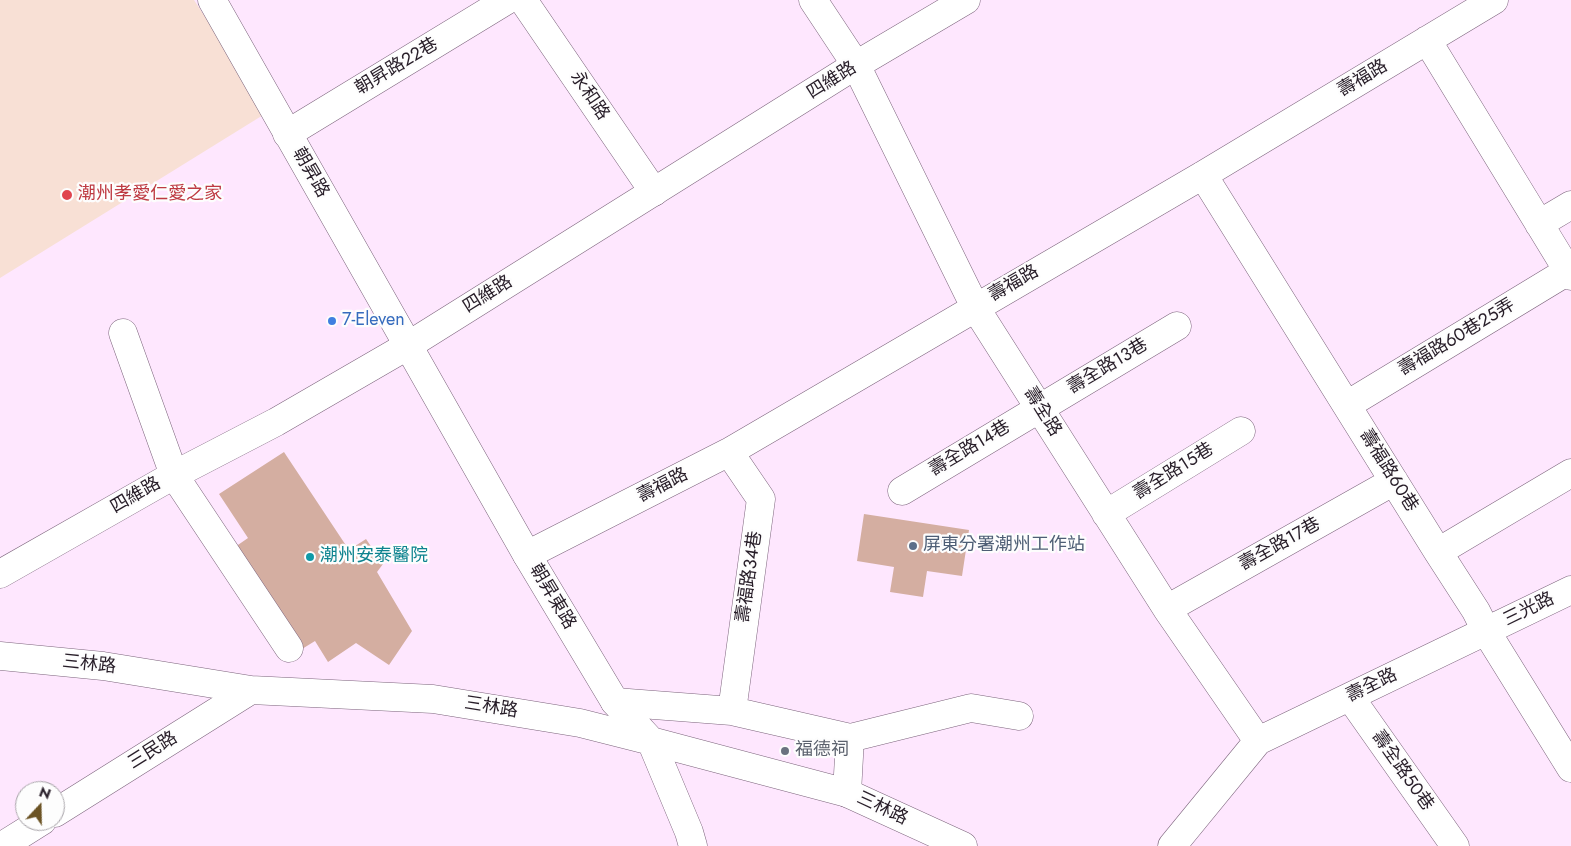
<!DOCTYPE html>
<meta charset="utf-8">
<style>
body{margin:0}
#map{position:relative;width:1571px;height:846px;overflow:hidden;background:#fee7fe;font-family:Jost,sans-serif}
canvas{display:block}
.north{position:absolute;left:15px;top:781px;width:50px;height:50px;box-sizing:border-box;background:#fdfdfd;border:1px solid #a7a3a8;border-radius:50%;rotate:21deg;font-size:14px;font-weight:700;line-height:20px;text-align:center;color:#271d28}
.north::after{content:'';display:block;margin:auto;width:18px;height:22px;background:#6b5324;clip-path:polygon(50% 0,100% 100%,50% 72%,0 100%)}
</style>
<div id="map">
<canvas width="1571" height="846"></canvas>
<div class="north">N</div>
</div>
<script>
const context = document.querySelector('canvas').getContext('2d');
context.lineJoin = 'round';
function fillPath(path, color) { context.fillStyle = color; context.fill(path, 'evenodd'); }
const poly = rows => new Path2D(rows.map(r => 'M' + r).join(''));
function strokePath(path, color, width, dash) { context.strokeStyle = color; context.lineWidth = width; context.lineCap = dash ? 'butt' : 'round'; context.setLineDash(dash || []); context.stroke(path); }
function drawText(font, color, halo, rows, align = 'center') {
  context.font = font + ' Jost,"Noto Sans TC",sans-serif'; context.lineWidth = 4.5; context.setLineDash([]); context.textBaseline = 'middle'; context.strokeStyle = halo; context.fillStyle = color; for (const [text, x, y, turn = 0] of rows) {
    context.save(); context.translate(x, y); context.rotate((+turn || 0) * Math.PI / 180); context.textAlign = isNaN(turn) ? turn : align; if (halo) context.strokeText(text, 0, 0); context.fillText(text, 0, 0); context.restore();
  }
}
fillPath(poly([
 [0,0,194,0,268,112,0,278]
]), '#f8e0d5');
fillPath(poly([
 [284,452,349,550,366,539,383,564,377,572,412,631,389,665,356,643,328,662,315,641,302,649,235,547,248,538,219,494],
 [864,514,969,530,962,576,927,571,923,597,890,592,894,567,857,561]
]), '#d4aea1');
const minor = poly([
 [523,0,654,192],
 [813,0,856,65,975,307,1167,609,1258,741],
 [1427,40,1571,276],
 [287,134,507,0],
 [1203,175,1438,552,1476,611,1486,631,1571,768],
 [1539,224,1571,205],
 [123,333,174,475,289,648],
 [1347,405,1568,271],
 [729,452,761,499,732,711],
 [902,491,1177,326],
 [1106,514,1241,431],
 [1438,552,1571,473],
 [527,555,729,452,1203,175,1494,0],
 [1167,609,1394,481],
 [0,656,103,666,251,690,433,699,580,723,651,741,689,832,693,846],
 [1350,697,1455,846],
 [615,702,732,711,850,738,971,708,1019,716],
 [847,793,850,738],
 [55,813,251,690],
 [2,846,42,821],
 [1172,846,1258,741,1571,590]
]);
const major = poly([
 [212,0,527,555,615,702,651,741,847,793,963,846],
 [0,574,174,475,276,422,409,345,856,65,966,0]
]);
strokePath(minor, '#7c647c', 29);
strokePath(major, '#7c647c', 29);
strokePath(minor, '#fff', 28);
strokePath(major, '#fff', 28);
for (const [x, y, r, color] of [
 [67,195,6,"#e0444e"],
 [332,321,5,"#3f7fe0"],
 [913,546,5,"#5c6f8a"],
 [310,557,5,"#0f9aa8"],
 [785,751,5,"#6b7280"]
]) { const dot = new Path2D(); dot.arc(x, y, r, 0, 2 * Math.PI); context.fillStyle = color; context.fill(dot); strokePath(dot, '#fdfdfd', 2); }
drawText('18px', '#271d28', '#fdfdfd', [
 ["朝昇路22巷",397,67,-31],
 ["壽福路",1363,79,-31],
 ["四維路",832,81,-32],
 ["永和路",589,96,56],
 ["朝昇路",310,173,60],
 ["壽福路",1014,284,-30],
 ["四維路",488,295,-32],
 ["壽福路60巷25弄",1457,338,-31],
 ["壽全路13巷",1108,367,-31],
 ["壽全路",1042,412,58],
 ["壽全路14巷",970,449,-31],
 ["壽福路60巷",1388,471,58],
 ["壽全路15巷",1174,472,-32],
 ["壽福路",663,486,-27],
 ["四維路",136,496,-30],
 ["壽全路17巷",1280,545,-29],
 ["壽福路34巷",750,577,-82],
 ["朝昇東路",552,597,59],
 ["三光路",1529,610,-26],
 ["三林路",89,665,6],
 ["壽全路",1372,686,-26],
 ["三林路",491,708,9],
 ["三民路",153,751,-32],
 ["壽全路50巷",1402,771,55],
 ["三林路",882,809,25]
]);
drawText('18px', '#be3a42', '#fdfdfd', [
 ["潮州孝愛仁愛之家",78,195]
], 'left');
drawText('18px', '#366cbe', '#fdfdfd', [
 ["7-Eleven",342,321]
], 'left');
drawText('18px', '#4e5e75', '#fdfdfd', [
 ["屏東分署潮州工作站",923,546]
], 'left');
drawText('18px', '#0d838f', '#fdfdfd', [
 ["潮州安泰醫院",320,557]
], 'left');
drawText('18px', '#5b616d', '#fdfdfd', [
 ["福德祠",795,751]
], 'left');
</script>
